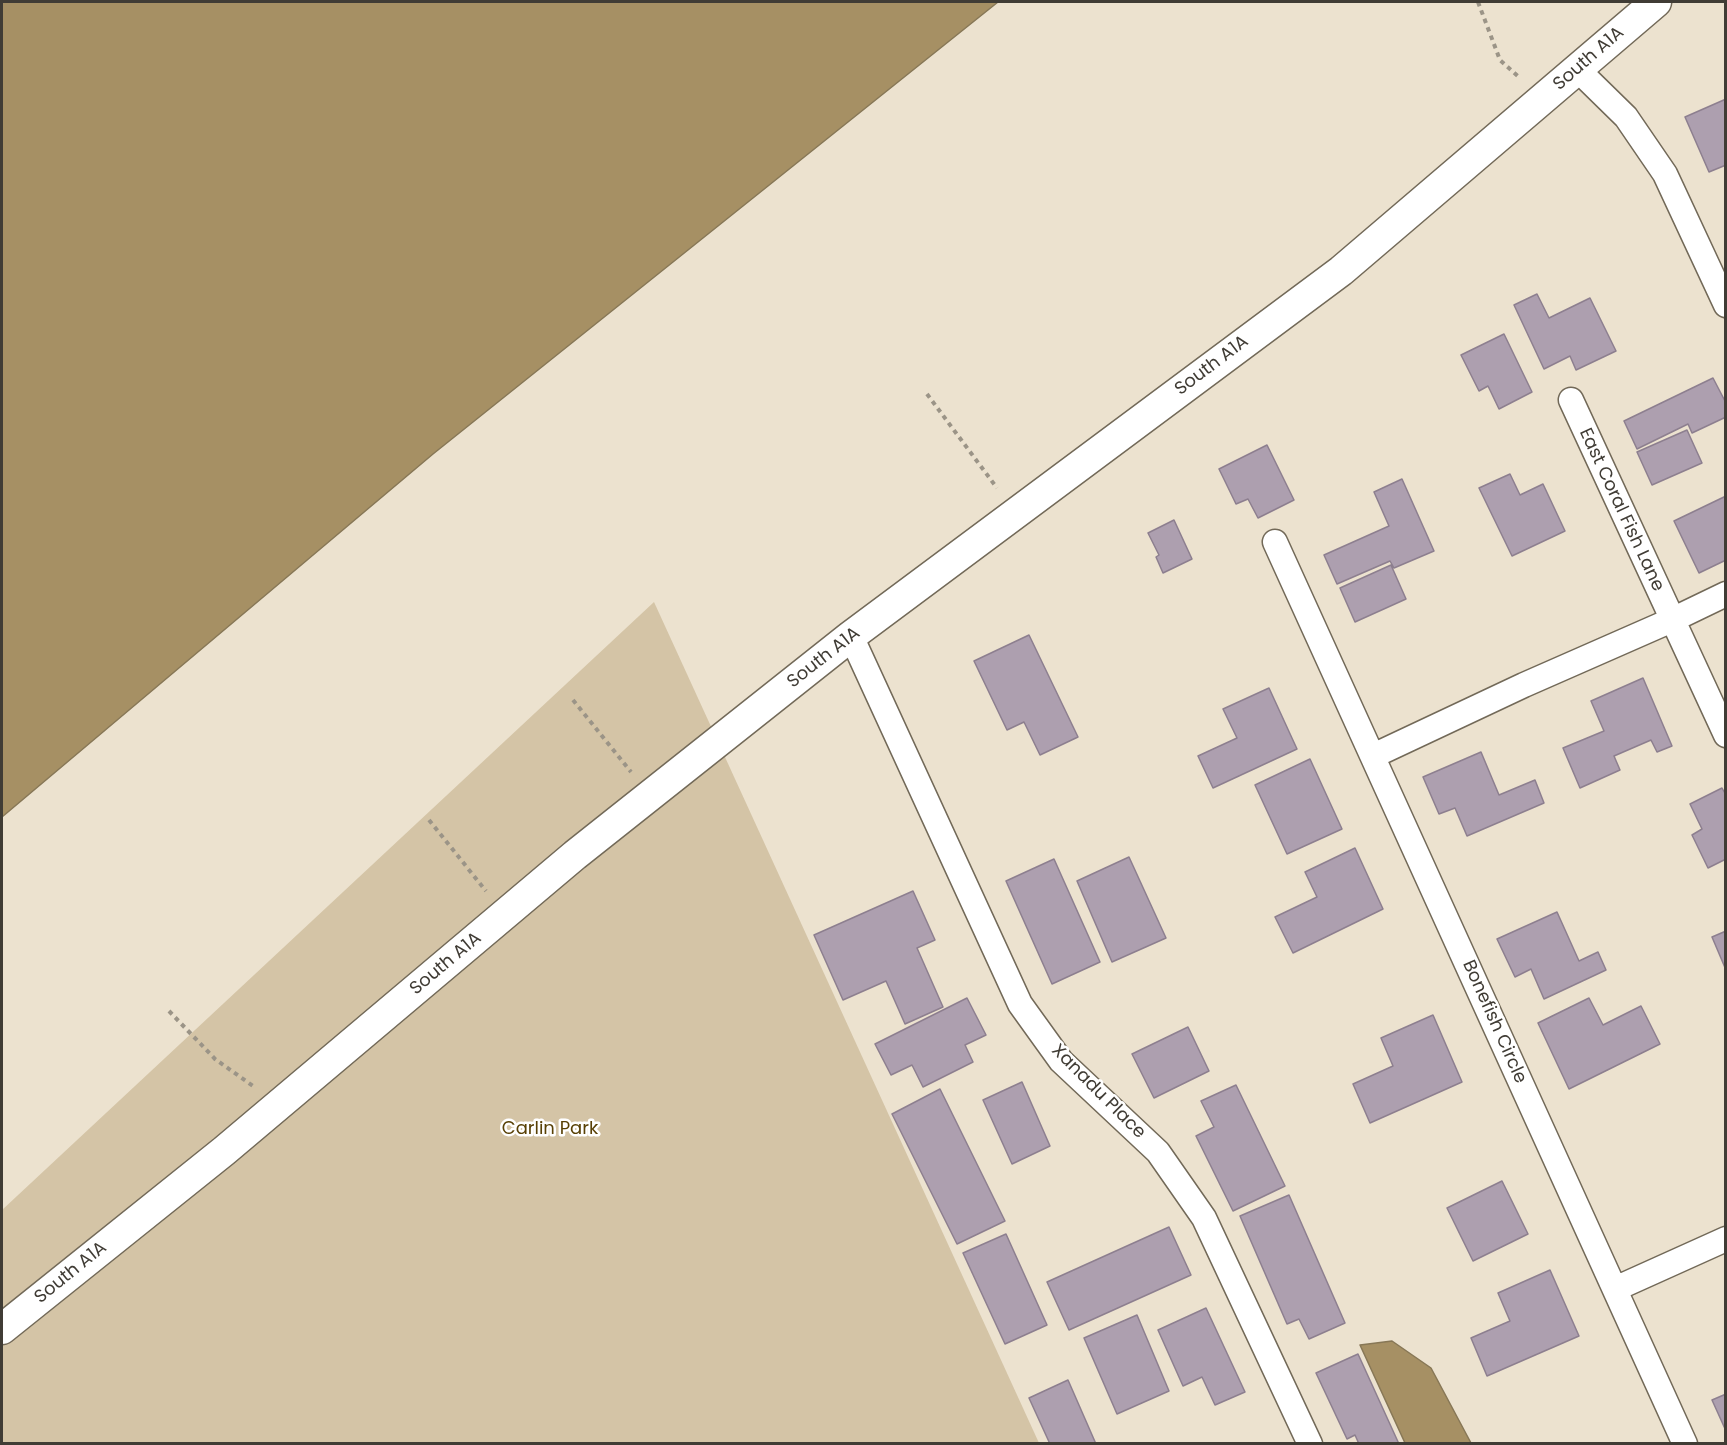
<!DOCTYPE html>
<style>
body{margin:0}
#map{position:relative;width:1727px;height:1445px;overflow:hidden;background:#ece2cf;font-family:Poppins,sans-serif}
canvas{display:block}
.frame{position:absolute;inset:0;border:3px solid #403c35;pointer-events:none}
</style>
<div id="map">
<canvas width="1727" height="1445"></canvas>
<div class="frame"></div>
</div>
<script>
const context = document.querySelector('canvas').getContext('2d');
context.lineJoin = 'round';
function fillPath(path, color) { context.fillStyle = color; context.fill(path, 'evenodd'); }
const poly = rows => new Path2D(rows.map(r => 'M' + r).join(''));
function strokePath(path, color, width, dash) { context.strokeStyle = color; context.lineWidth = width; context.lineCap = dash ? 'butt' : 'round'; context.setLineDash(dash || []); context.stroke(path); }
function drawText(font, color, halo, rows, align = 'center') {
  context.font = font + ' Poppins,sans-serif'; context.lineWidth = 5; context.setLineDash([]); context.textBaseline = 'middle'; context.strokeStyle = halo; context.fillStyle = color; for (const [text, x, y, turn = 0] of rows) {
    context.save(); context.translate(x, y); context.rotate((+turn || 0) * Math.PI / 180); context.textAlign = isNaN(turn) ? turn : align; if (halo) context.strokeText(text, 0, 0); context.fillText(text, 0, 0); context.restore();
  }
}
fillPath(poly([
 [654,602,1039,1443,2,1444,2,1210]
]), '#d4c4a6');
const water = poly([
 [2,2,998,2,433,454,2,817,2,2],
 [1392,1341,1431,1368,1471,1443,1405,1443,1360,1345,1392,1341]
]);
fillPath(water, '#a69064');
strokePath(water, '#877756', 1.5);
const building = poly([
 [1726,99,1726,165,1709,172,1685,117,1726,99],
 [1537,294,1549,318,1590,298,1616,351,1576,370,1570,356,1544,369,1514,305,1537,294],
 [1504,334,1532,392,1499,409,1488,386,1479,391,1461,355,1504,334],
 [1713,378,1726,403,1726,417,1692,433,1688,424,1637,449,1624,421,1713,378],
 [1687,430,1702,463,1652,485,1637,452,1687,430],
 [1267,445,1294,500,1258,518,1248,499,1236,504,1219,469,1267,445],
 [1510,474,1520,495,1543,484,1565,531,1512,556,1479,488,1510,474],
 [1402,479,1434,551,1394,568,1390,561,1337,584,1324,555,1389,526,1374,492,1402,479],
 [1726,496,1726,560,1699,573,1674,521,1726,496],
 [1174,520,1192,559,1163,573,1156,557,1159,555,1148,533,1174,520],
 [1391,565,1406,599,1355,622,1340,588,1391,565],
 [1029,635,1078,737,1040,755,1024,722,1007,730,974,661,1029,635],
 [1643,678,1672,746,1657,752,1651,740,1614,756,1620,770,1580,788,1563,748,1604,731,1591,701,1643,678],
 [1269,688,1297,749,1213,788,1198,756,1237,738,1223,709,1269,688],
 [1481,752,1499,795,1535,780,1544,803,1467,836,1455,808,1439,814,1423,777,1481,752],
 [1310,759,1342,829,1287,854,1255,785,1310,759],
 [1722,788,1726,795,1726,859,1708,868,1692,835,1702,829,1690,804,1722,788],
 [1355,848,1383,909,1293,953,1275,917,1317,897,1305,872,1355,848],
 [1129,857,1166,938,1112,962,1077,881,1129,857],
 [1054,859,1100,962,1052,984,1006,881,1054,859],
 [913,891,935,940,917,948,943,1007,905,1024,886,981,843,1000,814,935,913,891],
 [1557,912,1579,961,1598,952,1606,970,1544,999,1531,969,1515,977,1497,939,1557,912],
 [1726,931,1726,970,1712,937,1726,931],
 [967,998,986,1035,965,1045,973,1062,923,1087,912,1065,891,1075,875,1044,967,998],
 [1589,998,1603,1025,1641,1006,1660,1044,1569,1089,1538,1023,1589,998],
 [1433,1015,1462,1082,1370,1123,1353,1084,1393,1066,1381,1038,1433,1015],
 [1188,1027,1209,1071,1154,1098,1132,1054,1188,1027],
 [1022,1082,1050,1146,1012,1164,983,1100,1022,1082],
 [1236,1085,1285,1186,1233,1211,1196,1136,1214,1127,1201,1101,1236,1085],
 [940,1089,1005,1221,957,1244,892,1114,940,1089],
 [1502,1181,1528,1234,1473,1261,1447,1208,1502,1181],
 [1289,1195,1345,1323,1309,1339,1299,1319,1287,1324,1240,1216,1289,1195],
 [1169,1227,1191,1275,1069,1330,1047,1282,1169,1227],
 [1006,1234,1047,1325,1005,1344,963,1253,1006,1234],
 [1550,1270,1579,1336,1487,1376,1471,1338,1510,1321,1498,1293,1550,1270],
 [1206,1308,1245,1392,1215,1405,1202,1377,1183,1386,1158,1330,1206,1308],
 [1137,1315,1169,1391,1117,1414,1084,1338,1137,1315],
 [1358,1354,1399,1444,1359,1444,1355,1435,1347,1439,1316,1373,1358,1354],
 [1068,1380,1096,1444,1050,1444,1029,1398,1068,1380],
 [1726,1394,1726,1431,1712,1400,1726,1394]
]);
fillPath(building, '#ad9faf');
strokePath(building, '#8d7f8f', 1.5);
const minor = poly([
 [1577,69,1626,117,1665,174,1726,305],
 [1571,400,1726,735],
 [1275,542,1685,1444],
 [851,636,1020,1004,1061,1061,1158,1152,1204,1218,1310,1444],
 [1373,756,1524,685,1672,620,1726,594],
 [1615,1289,1726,1239]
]);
const tertiary = poly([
 [2,1329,224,1151,575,855,851,636,1341,271,1656,2]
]);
strokePath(minor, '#726958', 27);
strokePath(tertiary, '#726958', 33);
strokePath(poly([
 [1478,2,1500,60,1520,78],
 [927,394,997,488],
 [573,700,631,772],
 [429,820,486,891],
 [169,1011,215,1059,253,1086]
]), '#9b9487', 4, [4.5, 4.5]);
strokePath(minor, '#fff', 24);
strokePath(tertiary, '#fff', 30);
drawText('18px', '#403c35', '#fff', [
 ["South A1A",1589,59,-41],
 ["South A1A",1212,366,-37],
 ["East Coral Fish Lane",1621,510,65],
 ["South A1A",824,658,-38],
 ["South A1A",446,964,-40],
 ["Bonefish Circle",1494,1022,66],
 ["Xanadu Place",1098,1092,45],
 ["South A1A",71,1273,-39]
]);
drawText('18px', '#584005', '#fff', [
 ["Carlin Park",550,1129]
]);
</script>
